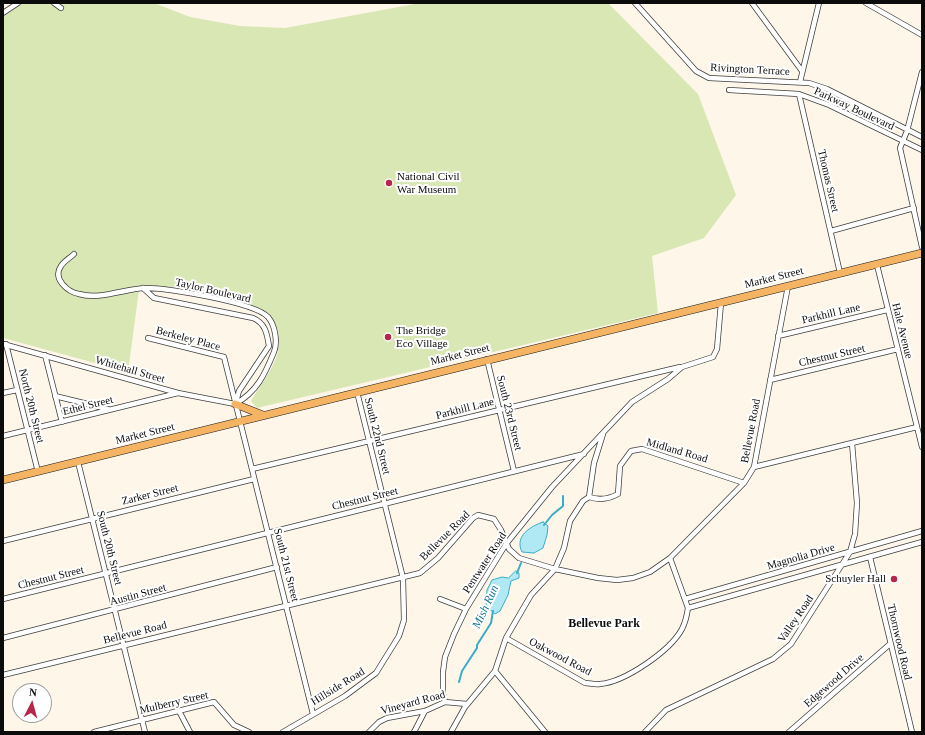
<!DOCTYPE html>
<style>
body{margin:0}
#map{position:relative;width:925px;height:735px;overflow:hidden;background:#fef6e9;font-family:Georgia,serif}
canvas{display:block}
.frame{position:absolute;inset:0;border:4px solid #0b0b0b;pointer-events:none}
.north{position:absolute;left:12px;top:683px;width:40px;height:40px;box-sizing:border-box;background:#fff;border:1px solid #9d9d9d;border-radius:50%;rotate:6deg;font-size:11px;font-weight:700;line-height:16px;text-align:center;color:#0b0b0b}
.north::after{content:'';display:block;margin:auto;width:14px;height:18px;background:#b5284b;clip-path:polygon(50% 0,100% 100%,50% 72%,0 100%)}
</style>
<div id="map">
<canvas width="925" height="735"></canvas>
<div class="frame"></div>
<div class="north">N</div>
</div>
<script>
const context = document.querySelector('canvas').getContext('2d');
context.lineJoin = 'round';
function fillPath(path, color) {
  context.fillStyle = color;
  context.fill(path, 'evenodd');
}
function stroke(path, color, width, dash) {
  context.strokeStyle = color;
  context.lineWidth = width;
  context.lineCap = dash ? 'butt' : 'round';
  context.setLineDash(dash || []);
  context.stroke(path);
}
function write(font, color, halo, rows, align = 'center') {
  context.font = font + ' Georgia,serif';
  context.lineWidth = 4;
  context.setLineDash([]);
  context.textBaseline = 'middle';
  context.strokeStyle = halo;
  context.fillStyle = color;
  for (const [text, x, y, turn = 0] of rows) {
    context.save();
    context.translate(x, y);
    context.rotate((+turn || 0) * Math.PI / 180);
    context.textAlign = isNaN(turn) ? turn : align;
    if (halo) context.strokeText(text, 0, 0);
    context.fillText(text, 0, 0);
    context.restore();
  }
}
fillPath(new Path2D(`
 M 22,3 L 154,3 L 190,17 L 240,26 L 285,28 L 420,3 L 608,3 L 698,94 L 736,195 L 704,238 L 652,256 L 658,313 L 257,408 L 251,401 C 261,384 278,364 279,344 C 282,307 239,300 211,294 C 200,291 187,288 176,287 C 164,286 151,289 139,290 L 128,372 L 3,338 L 3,17 Z`), '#d9e7b5');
const water = new Path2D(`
 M 543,522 L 548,526 L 547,535 L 543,548 L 534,553 L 522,552 C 514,536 531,526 543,522 Z
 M 516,571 L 519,573 L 519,578 L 511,581 L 508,595 L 500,611 L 495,614 L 486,606 L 487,590 L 492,580 L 502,577 L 508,578 Z`);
fillPath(water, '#b0e8f4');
stroke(water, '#39acc8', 1);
stroke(new Path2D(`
 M 544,525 L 552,515 L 563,506 L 563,496
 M 517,573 L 521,563
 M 459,682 L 462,671 L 477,648 L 477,645 L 491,623 L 493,611`), '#39acc8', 2);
const street = new Path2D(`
 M 54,3 L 61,8
 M 635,3 L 696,71 L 709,78 L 809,83 L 827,89 L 922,137
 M 752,3 L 802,71
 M 866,3 L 922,35
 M 3,13 L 18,3
 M 922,72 L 907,131 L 900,148 L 922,247
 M 800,82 L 819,3
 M 729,90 L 799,94 L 829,105 L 922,150
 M 799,94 L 840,273
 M 831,231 L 914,208
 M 74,254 C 70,258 64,261 61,266 C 52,279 68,292 79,294 C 100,300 124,289 145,288 C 167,288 254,302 268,317 C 275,325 278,342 274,352 C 265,374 257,392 235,404
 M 877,265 L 922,447
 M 143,288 L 154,298 L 253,318 C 265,323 267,333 269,346 L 239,391 L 236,402
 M 778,336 L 887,310
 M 148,338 L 224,357 L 313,714
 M 3,344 L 178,393 L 235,404
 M 6,344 L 38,472
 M 45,355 L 62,422
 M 487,359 L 514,471
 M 770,380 L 898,349
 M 3,393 L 17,390
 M 55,396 L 108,409
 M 3,436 L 178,393
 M 78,462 L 145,732
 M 754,467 L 917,427
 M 252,469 L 680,367
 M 589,497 C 598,500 609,499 618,494 L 620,466 L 631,451 L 642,449 L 744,483
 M 3,541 L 254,479
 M 870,557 L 912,732
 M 3,599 L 584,454
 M 440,599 L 466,609
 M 685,599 L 922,531
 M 688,608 L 922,542
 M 3,638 L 277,567
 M 506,638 L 585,683 C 589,683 595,685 600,684 C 625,682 670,651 682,629 C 685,623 687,615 688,608 L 670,558
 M 495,671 L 545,732
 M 3,675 L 420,573 L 438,558 L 473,518 L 478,515 L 494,519 L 501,530 L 509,549 L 519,558 L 555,569 L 598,578 L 617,580 L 633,578 L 650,572 L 670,558 L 744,483 L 754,467 L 788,286
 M 445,702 L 443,694 L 443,672 L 445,657 L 454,634 L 466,609 L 506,544 L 552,487 L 632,402 L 668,379 L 682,367 L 713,357 L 717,349 L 721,303
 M 179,711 L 190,732
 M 94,732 L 214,702 L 234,725 L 249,732
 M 283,732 L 345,696 L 376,673 L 399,636 L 404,620 L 403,578 L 357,392
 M 369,732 L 379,722 L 387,718 L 425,711 L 445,702 L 467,704
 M 414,732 L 425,711
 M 451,732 L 465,707 L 495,671 L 506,638 L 531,595 L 555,569 L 564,548 L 570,521 L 583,501 L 589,497 L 594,463 L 603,434
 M 645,732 L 666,710 L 773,659 L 791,644 L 850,552 L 855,534 L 857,503 L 852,443
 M 789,732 L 890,644`);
const primary = new Path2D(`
 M 235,404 L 263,415
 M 3,480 L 922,253`);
stroke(street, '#3e3e3e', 6);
stroke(primary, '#1c1c1c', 8);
stroke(street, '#fff', 4.5);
stroke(primary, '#f4b463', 7);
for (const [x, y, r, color] of [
 [389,183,4,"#b5284b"],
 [388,337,4,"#b5284b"],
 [894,579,4,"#b5284b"]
]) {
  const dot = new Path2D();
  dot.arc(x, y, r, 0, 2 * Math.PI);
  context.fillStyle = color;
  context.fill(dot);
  stroke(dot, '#fff', 1.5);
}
write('11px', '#0b0b0b', '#fff', [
 ["Rivington Terrace",750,70,3],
 ["Parkway Boulevard",854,109,25],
 ["Thomas Street",828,181,77],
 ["Market Street",774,278,-14],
 ["Taylor Boulevard",213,291,13],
 ["Parkhill Lane",831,314,-13],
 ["Hale Avenue",902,331,76],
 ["Berkeley Place",188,339,15],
 ["Market Street",460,355,-14],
 ["Chestnut Street",832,356,-13],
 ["Whitehall Street",130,370,16],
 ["North 20th Street",31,406,76],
 ["Ethel Street",88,406,-14],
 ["Parkhill Lane",465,409,-14],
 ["South 23rd Street",509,413,76],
 ["Bellevue Road",751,431,-79],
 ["Market Street",145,434,-14],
 ["South 22nd Street",377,436,76],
 ["Midland Road",677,451,16],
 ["Zarker Street",150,495,-14],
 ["Chestnut Street",365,499,-14],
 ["Bellevue Road",445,536,-45],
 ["South 20th Street",109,548,76],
 ["Magnolia Drive",801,557,-16],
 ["Pentwater Road",485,563,-57],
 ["South 21st Street",286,565,76],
 ["Chestnut Street",51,578,-14],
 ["Austin Street",138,595,-15],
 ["Valley Road",796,619,-56],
 ["Bellevue Road",135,633,-14],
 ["Thornwood Road",899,642,77],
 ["Oakwood Road",560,657,28],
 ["Edgewood Drive",834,681,-41],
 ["Hillside Road",338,687,-32],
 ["Mulberry Street",174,703,-13],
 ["Vineyard Road",413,703,-15]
]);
write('11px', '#0b0b0b', '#fff', [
 ["National Civil",397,177],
 ["War Museum",397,190],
 ["The Bridge",396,331],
 ["Eco Village",396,344],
 ["Schuyler Hall",886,579,"right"]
], 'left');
write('italic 12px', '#197997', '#fff', [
 ["Mish Run",486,607,-65]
]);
write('bold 12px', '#0b0b0b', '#fff', [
 ["Bellevue Park",604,624]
]);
</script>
